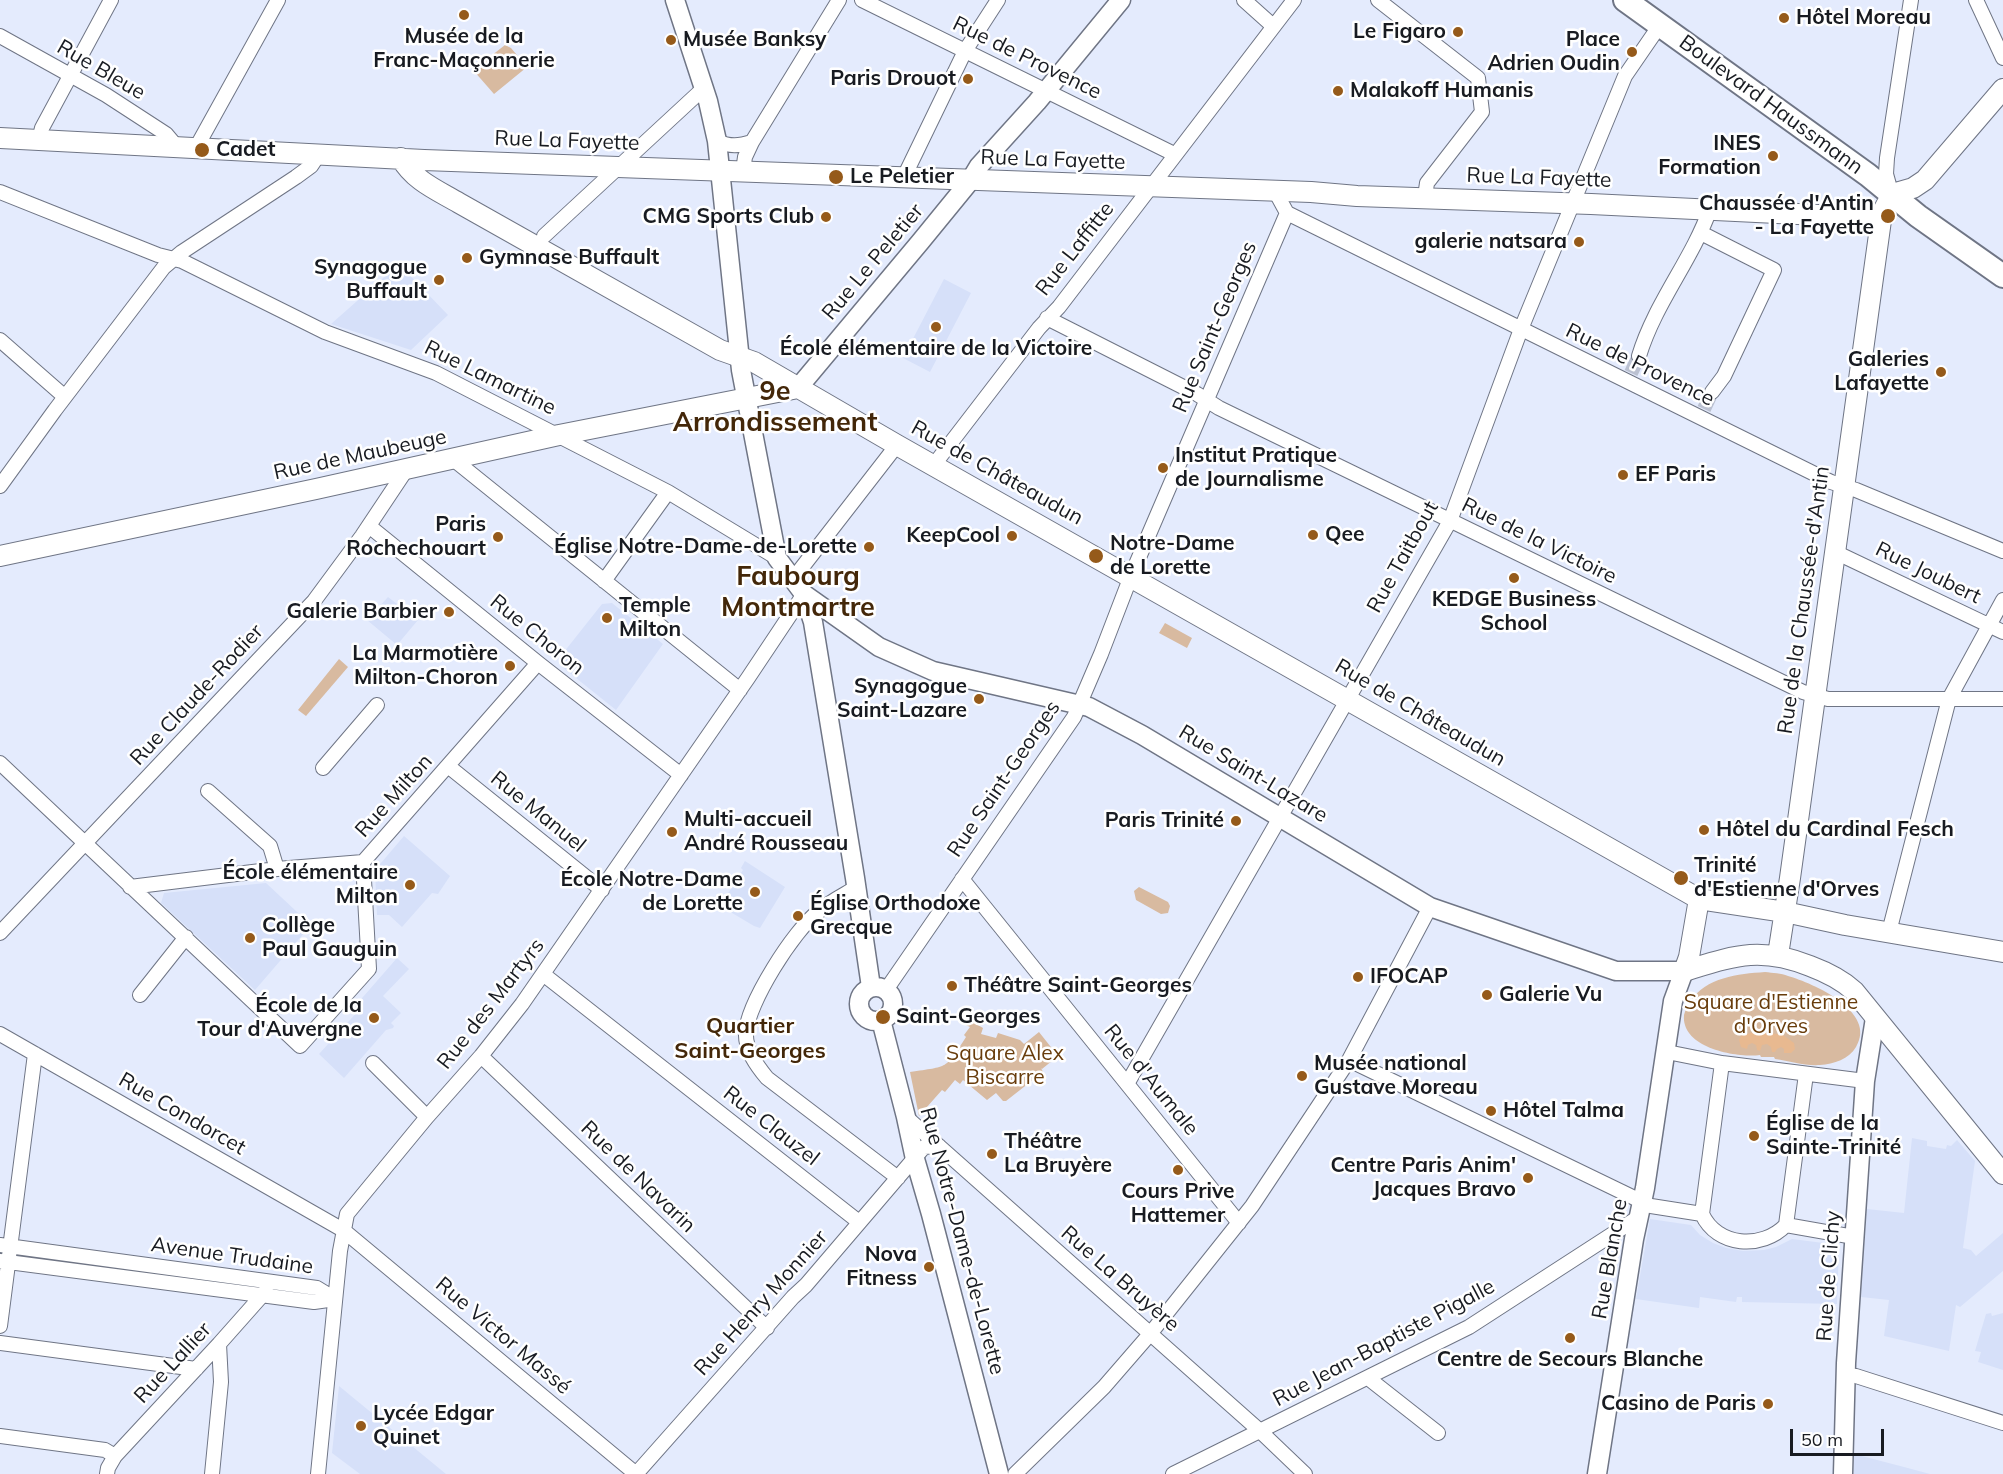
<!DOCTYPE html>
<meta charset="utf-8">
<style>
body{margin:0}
#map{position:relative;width:2003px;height:1474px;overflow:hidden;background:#e4ebfd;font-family:Mulish,sans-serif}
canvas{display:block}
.scale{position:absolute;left:1790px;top:1429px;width:94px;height:27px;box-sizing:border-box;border:3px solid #181b21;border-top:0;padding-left:8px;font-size:18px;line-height:21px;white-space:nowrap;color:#181b21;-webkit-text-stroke:4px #fff;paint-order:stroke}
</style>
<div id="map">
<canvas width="2003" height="1474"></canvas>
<div class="scale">50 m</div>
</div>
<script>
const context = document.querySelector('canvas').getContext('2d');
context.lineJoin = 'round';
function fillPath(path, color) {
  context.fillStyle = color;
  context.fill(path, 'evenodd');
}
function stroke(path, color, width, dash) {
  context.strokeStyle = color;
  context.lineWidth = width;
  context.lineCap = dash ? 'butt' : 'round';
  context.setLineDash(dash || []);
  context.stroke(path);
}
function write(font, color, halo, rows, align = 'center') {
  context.font = font + ' Mulish,sans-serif';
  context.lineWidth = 5;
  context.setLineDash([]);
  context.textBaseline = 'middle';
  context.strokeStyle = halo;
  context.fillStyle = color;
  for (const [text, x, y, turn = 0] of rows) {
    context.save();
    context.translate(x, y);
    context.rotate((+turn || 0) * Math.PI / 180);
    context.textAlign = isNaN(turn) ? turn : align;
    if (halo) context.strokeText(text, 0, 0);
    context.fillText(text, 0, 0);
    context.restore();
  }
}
fillPath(new Path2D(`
 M 399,264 L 448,315 L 411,350 L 331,324 Z
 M 944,279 L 971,293 L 930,372 L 903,358 Z
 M 388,597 L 418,620 L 397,645 L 367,620 Z
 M 612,603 L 663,644 L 616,710 L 561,666 L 560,657 L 602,604 Z
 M 404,836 L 450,876 L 438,894 L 432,893 L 402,927 L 389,915 L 377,915 L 375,870 Z
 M 745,861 L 785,887 L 760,928 L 754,926 L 722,907 L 727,900 L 725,898 L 743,870 L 741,868 Z
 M 266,883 L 311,925 L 255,990 L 161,903 L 164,893 Z
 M 397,958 L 409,969 L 383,996 L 401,1013 L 391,1023 L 394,1026 L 393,1028 L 386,1030 L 344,1078 L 319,1054 L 360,1009 L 356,1005 Z
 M 1912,1138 L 1927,1141 L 1927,1146 L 1946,1149 L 1947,1145 L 1951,1146 L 1957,1140 L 1975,1161 L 1963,1248 L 1971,1250 L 1976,1256 L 2003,1233 L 2003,1271 L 1960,1307 L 1956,1305 L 1949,1351 L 1884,1336 L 1889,1300 L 1861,1297 L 1867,1209 L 1904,1213 Z
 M 1650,1219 L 1691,1225 L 1700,1235 L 1713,1243 L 1726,1248 L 1743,1251 L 1764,1250 L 1776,1247 L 1792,1239 L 1839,1245 L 1837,1304 L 1742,1302 L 1742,1297 L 1737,1297 L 1736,1302 L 1700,1297 L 1699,1308 L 1636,1299 Z
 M 1991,1313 L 1992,1316 L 2003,1313 L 2003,1370 L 1978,1362 L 1981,1352 L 1975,1351 L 1986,1314 Z
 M 339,1386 L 356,1400 L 446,1474 L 360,1474 L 332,1453 Z
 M 1854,1454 L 1904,1467 L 1930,1474 L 1854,1474 Z`), '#d6e0f9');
fillPath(new Path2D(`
 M 505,45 L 511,48 L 527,67 L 494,94 L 473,70 Z
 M 1165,623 L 1192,638 L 1187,648 L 1159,633 Z
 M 339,659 L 348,667 L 306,716 L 298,710 Z
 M 1139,887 L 1168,902 L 1170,906 L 1168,913 L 1161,914 L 1136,900 L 1134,891 Z
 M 1765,972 C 1773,973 1781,973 1788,976 C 1813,983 1878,1012 1856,1047 C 1849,1059 1834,1064 1820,1065 C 1804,1066 1790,1061 1775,1059 L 1774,1057 L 1761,1057 L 1760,1055 C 1739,1058 1681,1049 1684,1015 C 1685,1010 1688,1006 1690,1002 C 1706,977 1738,974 1765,972 Z
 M 969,1020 L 983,1028 L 981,1034 L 996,1038 L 998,1033 L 1020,1040 L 1024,1044 L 1039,1032 L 1058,1056 L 1042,1069 L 1041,1068 L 1043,1072 L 1006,1101 L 1003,1101 L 996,1093 L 987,1100 L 963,1080 L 960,1084 L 955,1080 L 945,1092 L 942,1090 L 919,1116 L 910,1072 C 949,1066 945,1070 966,1037 L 964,1035 L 970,1027 L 966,1025 Z`), '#d8baa0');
fillPath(new Path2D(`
 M 1756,1031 L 1783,1035 L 1794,1043 L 1795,1049 L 1791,1053 L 1784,1053 L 1784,1049 L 1781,1047 L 1777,1049 L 1775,1052 L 1772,1052 L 1771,1047 L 1767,1044 L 1762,1045 L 1760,1051 L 1757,1050 L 1756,1045 L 1752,1043 L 1748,1045 L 1747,1049 L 1741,1047 L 1739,1040 L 1741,1036 Z`), '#e8b990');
stroke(new Path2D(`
 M 1631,373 L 1639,356
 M 1704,409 L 1712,392`), '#bbc1d1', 14, [14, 7]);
const minor = new Path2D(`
 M 862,0 L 1174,154
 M 1244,0 L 1273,26
 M 1378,0 L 1478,78 L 1482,112 L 1427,183 L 1425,197
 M 1976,0 L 2003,58
 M 0,36 L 106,95 L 166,134 L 177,147
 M 39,140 L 42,128 L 111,0
 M 717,141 C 730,147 739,146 752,142
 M 196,148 L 278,0
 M 743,171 L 745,157 L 752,142 L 839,0
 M 904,177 L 965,51 L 998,0
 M 1275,191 L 1287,213 L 1831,482 L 1856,490 L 2003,551
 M 0,192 L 158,255 L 182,261 L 325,332 L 436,373 L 668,492 L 777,558
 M 1891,192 L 1886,174 L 1887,158 L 1911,0
 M 1701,233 L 1774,270 L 1724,376 L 1712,392
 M 544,236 L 704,88
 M 1047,318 L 1197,394 L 1219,408 L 1803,692 L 1828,699 L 2003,699
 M 0,340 L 65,397
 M 1639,356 C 1655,303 1692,260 1710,209
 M 453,459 L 740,690
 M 933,466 L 1039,328 L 1059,307 L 1294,0
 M 0,486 L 55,410 L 164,267 L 182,252 L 296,177 L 311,166 L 319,154
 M 369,526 L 538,663 L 681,775
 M 1835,552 L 2003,632
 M 793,579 L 897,445
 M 604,581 L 668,492
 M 0,763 L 300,1046 L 369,969 L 363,862
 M 448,766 L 602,890
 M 323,768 L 377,705
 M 208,791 L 270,846 L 277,869
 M 962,879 L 1239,1223
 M 130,887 L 277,869 L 363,862 L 538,663
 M 857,887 C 844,895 829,902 818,912 C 794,930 747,1004 746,1033 C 745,1050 757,1066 767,1078 L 898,1178
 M 1889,932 L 1949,699 L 2003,600
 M 0,933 L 314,601 L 362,536 L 406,470
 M 543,974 L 859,1222
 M 886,990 L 1074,717 L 1101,654 L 1131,576 L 1287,213
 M 140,995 L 186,937
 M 0,1034 L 343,1230 L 636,1474
 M 1667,1052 L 1722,1063 L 1865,1081
 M 481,1056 L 767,1328
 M 1349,1060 L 1651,1206 L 1702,1214 C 1717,1247 1762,1250 1786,1225 L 1854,1237
 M 373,1063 L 427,1117
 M 1127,1084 L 1450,521 L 1521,329 L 1625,76 L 1660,25
 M 906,1117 L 1260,1431 L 1305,1474
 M 1702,1214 L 1722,1063
 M 1786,1225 L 1806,1074
 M 0,1245 L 317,1288 L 335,1299
 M 0,1261 L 314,1302 L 335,1299
 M 0,1326 L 35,1054
 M 0,1343 L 196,1369
 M 1846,1375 L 1856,1376 L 2003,1423
 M 1368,1378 L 1438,1433
 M 0,1436 L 105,1450 L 115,1456
 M 107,1474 L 108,1468 L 115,1456 L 219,1344 L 266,1291
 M 212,1474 L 221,1382 L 219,1344
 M 318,1474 L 340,1251 L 347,1214 L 427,1117 L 481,1056 L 522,1004 L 748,678 L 804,594
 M 636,1474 L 793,1297 L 806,1285 L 924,1147 L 939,1146
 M 1015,1474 L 1104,1387 L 1150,1334 L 1252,1206 L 1349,1060 L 1430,907
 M 1173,1474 L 1469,1327 L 1639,1217`);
const tertiary = new Path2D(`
 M 675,0 L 708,101 L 717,141 L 741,370 L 777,558 L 804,594 L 813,622 L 855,878 L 871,987
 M 798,388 L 921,241 L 970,181 L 979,166 L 1037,102 L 1121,0
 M 804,594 L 879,647 L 933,671 L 1089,707 L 1142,735 L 1430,907 L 1616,971 L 1684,971 L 1673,1001 L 1645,1188 L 1634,1239 L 1597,1474
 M859 1004a17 17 0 1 1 34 0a17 17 0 1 1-34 0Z
 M 881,1020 L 906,1117 L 915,1159 L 931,1214 L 999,1474
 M 1843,1474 L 1846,1363 L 1865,1081 L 1875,1018`);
const secondary = new Path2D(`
 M 0,138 L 424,160 L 1311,192 L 1357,196 L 1591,204 L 1839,216 L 1871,216 L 1882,213
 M 401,158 C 414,181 437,190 459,203 L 720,350 L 754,362 L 897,445 L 1699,899 L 1785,912 L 1845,925 L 2003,952
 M 0,556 L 316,489 L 559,435 L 798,388
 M 1778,955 L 1790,878 L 1882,213 L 1892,194 L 1913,188 L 1925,180 L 2003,89
 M 1684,971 C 1734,956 1759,946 1810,966 C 1826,972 1841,979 1854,991 L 2003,1174
 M 1684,971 L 1689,957 L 1699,899`);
const primary = new Path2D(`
 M 1625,0 L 1868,175 L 1918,216 L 2003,276`);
stroke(minor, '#6f7585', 16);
stroke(tertiary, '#6f7585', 21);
stroke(secondary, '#6f7585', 22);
stroke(primary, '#6f7585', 26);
stroke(minor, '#fff', 14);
stroke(tertiary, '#fff', 18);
stroke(secondary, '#fff', 20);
stroke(primary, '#fff', 22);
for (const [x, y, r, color] of [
 [464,15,6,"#955a1a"],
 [1784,18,6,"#955a1a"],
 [1458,32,6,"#955a1a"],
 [671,40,6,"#955a1a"],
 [1632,52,6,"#955a1a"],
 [968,79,6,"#955a1a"],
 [1338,91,6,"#955a1a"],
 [202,150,8,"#955a1a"],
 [1773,156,6,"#955a1a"],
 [836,177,8,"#955a1a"],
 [1888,216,8,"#955a1a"],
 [826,217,6,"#955a1a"],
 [1579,242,6,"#955a1a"],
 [467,258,6,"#955a1a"],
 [439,280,6,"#955a1a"],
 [936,327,6,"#955a1a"],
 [1941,372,6,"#955a1a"],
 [1163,468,6,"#955a1a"],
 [1623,475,6,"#955a1a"],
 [1313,535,6,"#955a1a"],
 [1012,536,6,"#955a1a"],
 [498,537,6,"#955a1a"],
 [869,547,6,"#955a1a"],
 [1096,556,8,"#955a1a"],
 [1514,578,6,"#955a1a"],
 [449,612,6,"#955a1a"],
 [607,618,6,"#955a1a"],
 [510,666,6,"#955a1a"],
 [979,699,6,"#955a1a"],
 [1236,821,6,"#955a1a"],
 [1704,830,6,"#955a1a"],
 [672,832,6,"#955a1a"],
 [1681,878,8,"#955a1a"],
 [410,885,6,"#955a1a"],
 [755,892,6,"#955a1a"],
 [798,916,6,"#955a1a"],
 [250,938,6,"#955a1a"],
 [1358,977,6,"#955a1a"],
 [952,986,6,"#955a1a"],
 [1487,995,6,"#955a1a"],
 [883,1017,8,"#955a1a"],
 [374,1018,6,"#955a1a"],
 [1302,1076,6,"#955a1a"],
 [1491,1111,6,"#955a1a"],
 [1754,1136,6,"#955a1a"],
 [992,1154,6,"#955a1a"],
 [1178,1170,6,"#955a1a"],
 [1528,1178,6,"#955a1a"],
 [929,1267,6,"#955a1a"],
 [1570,1338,6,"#955a1a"],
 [1768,1404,6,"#955a1a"],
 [361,1426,6,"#955a1a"]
]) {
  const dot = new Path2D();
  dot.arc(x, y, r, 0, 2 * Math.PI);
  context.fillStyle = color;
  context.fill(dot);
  stroke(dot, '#fff', 2);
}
write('bold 21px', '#181b21', '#fff', [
 ["Hôtel Moreau",1796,18],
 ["Le Figaro",1446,32,"right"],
 ["Musée de la",464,37,"center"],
 ["Franc-Maçonnerie",464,61,"center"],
 ["Musée Banksy",683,40],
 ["Place",1620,40,"right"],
 ["Adrien Oudin",1620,64,"right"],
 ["Paris Drouot",956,79,"right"],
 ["Malakoff Humanis",1350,91],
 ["INES",1761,144,"right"],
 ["Formation",1761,168,"right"],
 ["Cadet",216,150],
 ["Le Peletier",850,177],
 ["Chaussée d'Antin",1874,204,"right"],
 ["- La Fayette",1874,228,"right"],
 ["CMG Sports Club",814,217,"right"],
 ["galerie natsara",1567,242,"right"],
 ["Gymnase Buffault",479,258],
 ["Synagogue",427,268,"right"],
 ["Buffault",427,292,"right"],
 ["École élémentaire de la Victoire",936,349,"center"],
 ["Galeries",1929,360,"right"],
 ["Lafayette",1929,384,"right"],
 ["Institut Pratique",1175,456],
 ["de Journalisme",1175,480],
 ["EF Paris",1635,475],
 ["Paris",486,525,"right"],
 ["Rochechouart",486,549,"right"],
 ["Qee",1325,535],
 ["KeepCool",1000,536,"right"],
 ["Notre-Dame",1110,544],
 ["de Lorette",1110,568],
 ["Église Notre-Dame-de-Lorette",857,547,"right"],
 ["KEDGE Business",1514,600,"center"],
 ["School",1514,624,"center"],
 ["Temple",619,606],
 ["Milton",619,630],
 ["Galerie Barbier",437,612,"right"],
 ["La Marmotière",498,654,"right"],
 ["Milton-Choron",498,678,"right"],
 ["Synagogue",967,687,"right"],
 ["Saint-Lazare",967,711,"right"],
 ["Multi-accueil",684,820],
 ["André Rousseau",684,844],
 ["Paris Trinité",1224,821,"right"],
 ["Hôtel du Cardinal Fesch",1716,830],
 ["Trinité",1694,866],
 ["d'Estienne d'Orves",1694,890],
 ["École élémentaire",398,873,"right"],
 ["Milton",398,897,"right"],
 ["École Notre-Dame",743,880,"right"],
 ["de Lorette",743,904,"right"],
 ["Église Orthodoxe",810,904],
 ["Grecque",810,928],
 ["Collège",262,926],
 ["Paul Gauguin",262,950],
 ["IFOCAP",1370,977],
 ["Théâtre Saint-Georges",964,986],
 ["Galerie Vu",1499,995],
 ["École de la",362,1006,"right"],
 ["Tour d'Auvergne",362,1030,"right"],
 ["Saint-Georges",896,1017],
 ["Musée national",1314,1064],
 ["Gustave Moreau",1314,1088],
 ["Hôtel Talma",1503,1111],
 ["Église de la",1766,1124],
 ["Sainte-Trinité",1766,1148],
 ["Théâtre",1004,1142],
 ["La Bruyère",1004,1166],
 ["Centre Paris Anim'",1516,1166,"right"],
 ["Jacques Bravo",1516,1190,"right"],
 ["Cours Prive",1178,1192,"center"],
 ["Hattemer",1178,1216,"center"],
 ["Nova",917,1255,"right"],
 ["Fitness",917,1279,"right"],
 ["Centre de Secours Blanche",1570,1360,"center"],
 ["Casino de Paris",1756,1404,"right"],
 ["Lycée Edgar",373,1414],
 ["Quinet",373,1438]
], 'left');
write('21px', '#181b21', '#fff', [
 ["Rue de Provence",1027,58,26],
 ["Rue Bleue",101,70,30],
 ["Boulevard Haussmann",1771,105,36],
 ["Rue La Fayette",567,141,2],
 ["Rue La Fayette",1053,160,2],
 ["Rue La Fayette",1539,178,2],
 ["Rue Laffitte",1075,249,-52],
 ["Rue Le Peletier",873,262,-50],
 ["Rue Saint-Georges",1215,327,-67],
 ["Rue de Provence",1640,365,26],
 ["Rue Lamartine",490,378,26],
 ["Rue de Maubeuge",360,455,-12],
 ["Rue de Châteaudun",997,473,29],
 ["Rue de la Victoire",1539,541,26],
 ["Rue Taitbout",1403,557,-61],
 ["Rue Joubert",1928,573,26],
 ["Rue de la Chaussée-d'Antin",1804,600,-82],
 ["Rue Choron",537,635,39],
 ["Rue Claude-Rodier",197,695,-47],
 ["Rue de Châteaudun",1420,713,30],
 ["Rue Saint-Lazare",1253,774,31],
 ["Rue Saint-Georges",1004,779,-56],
 ["Rue Milton",394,796,-48],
 ["Rue Manuel",538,812,39],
 ["Rue des Martyrs",491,1004,-52],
 ["Rue d'Aumale",1151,1080,51],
 ["Rue Condorcet",182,1114,30],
 ["Rue Clauzel",771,1126,38],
 ["Rue de Navarin",638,1177,44],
 ["Rue Notre-Dame-de-Lorette",962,1241,75],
 ["Avenue Trudaine",232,1256,8],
 ["Rue Blanche",1610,1259,-80],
 ["Rue de Clichy",1829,1276,-86],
 ["Rue La Bruyère",1120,1279,41],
 ["Rue Henry Monnier",761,1303,-48],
 ["Rue Victor Massé",503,1336,40],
 ["Rue Jean-Baptiste Pigalle",1384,1343,-28],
 ["Rue Lallier",173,1363,-47]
]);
write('21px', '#683c0b', '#fff', [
 ["Square d'Estienne",1771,1003],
 ["d'Orves",1771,1027],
 ["Square Alex",1005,1054],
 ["Biscarre",1005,1078]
]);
write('bold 22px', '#432709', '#fff', [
 ["Quartier",750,1026],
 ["Saint-Georges",750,1051]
]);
write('bold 27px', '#432709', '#fff', [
 ["9e",775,392],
 ["Arrondissement",775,423],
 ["Faubourg",798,577],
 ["Montmartre",798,608]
]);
</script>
